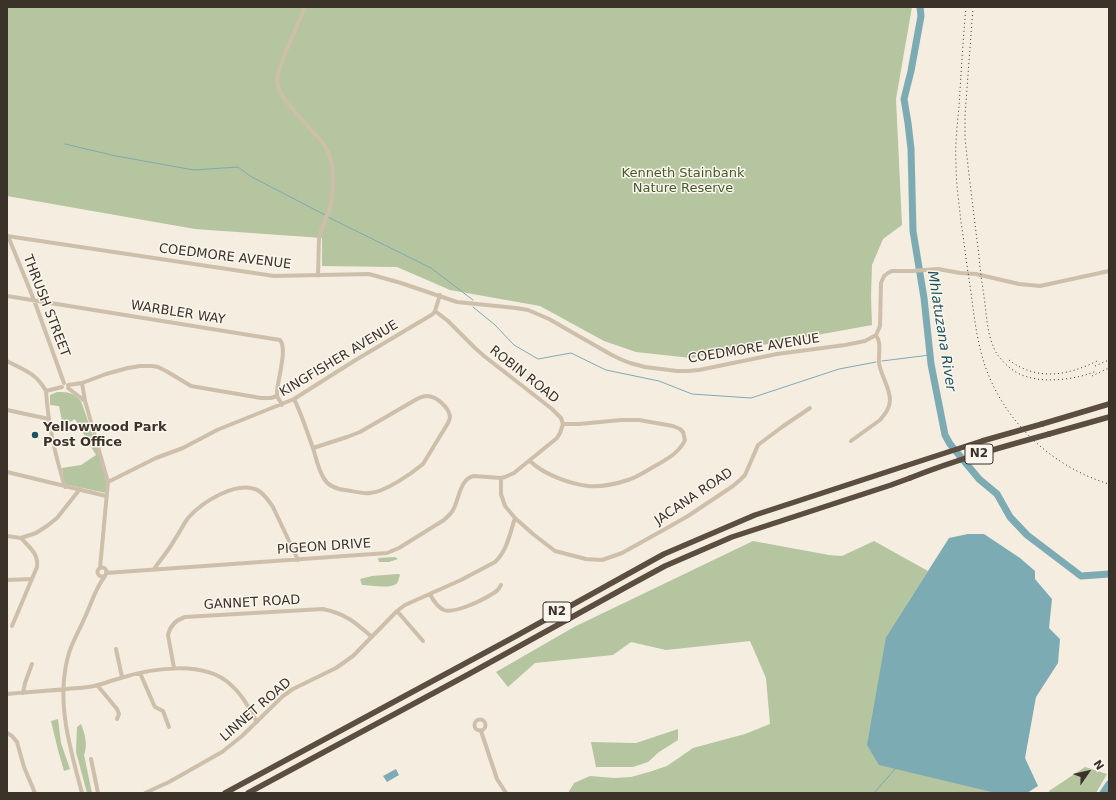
<!DOCTYPE html>
<style>
body{margin:0}
#map{position:relative;width:1116px;height:800px;overflow:hidden;background:#f4ede0;font-family:"DejaVu Sans",sans-serif}
canvas{display:block}
.frame{position:absolute;inset:0;border:8px solid #3b322a;pointer-events:none}
.north{position:absolute;left:1068px;top:752px;width:40px;height:40px;-webkit-text-stroke:3px #fbf6ed;paint-order:stroke;rotate:56deg;font-size:11px;font-weight:700;line-height:16px;text-align:center;color:#3b322a}
.north::after{content:'';display:block;margin:auto;width:14px;height:18px;background:#3b322a;clip-path:polygon(50% 0,100% 100%,50% 72%,0 100%)}
</style>
<div id="map">
<canvas width="1116" height="800"></canvas>
<div class="frame"></div>
<div class="north">N</div>
</div>
<script>
const context = document.querySelector('canvas').getContext('2d');
context.lineJoin = 'round';
function fillPath(path, color) {
  context.fillStyle = color;
  context.fill(path, 'evenodd');
}
function stroke(path, color, width, dash) {
  context.strokeStyle = color;
  context.lineWidth = width;
  context.lineCap = dash ? 'butt' : 'round';
  context.setLineDash(dash || []);
  context.stroke(path);
}
function write(font, color, halo, rows, align = 'center') {
  context.font = font + ' "DejaVu Sans",sans-serif';
  context.lineWidth = 3;
  context.setLineDash([]);
  context.textBaseline = 'middle';
  context.strokeStyle = halo;
  context.fillStyle = color;
  for (const [text, x, y, turn = 0] of rows) {
    context.save();
    context.translate(x, y);
    context.rotate((+turn || 0) * Math.PI / 180);
    context.textAlign = isNaN(turn) ? turn : align;
    if (halo) context.strokeText(text, 0, 0);
    context.fillText(text, 0, 0);
    context.restore();
  }
}
fillPath(new Path2D(`
 M 7,7 L 912,7 L 896,99 L 902,225 L 883,239 L 872,265 L 871,296 L 872,325 L 691,358 L 636,352 L 604,341 L 540,306 L 450,290 L 397,267 L 322,266 L 322,238 L 195,229 L 7,196 Z
 M 57,392 C 69,392 72,392 81,401 L 108,479 L 106,493 L 64,484 L 62,468 L 81,465 L 96,455 L 75,419 L 63,426 L 59,406 L 50,405 L 50,395 Z
 M 753,541 L 829,555 L 842,556 L 874,541 L 928,571 L 886,637 L 996,793 L 568,793 L 574,783 L 590,776 L 614,778 L 631,777 L 649,772 L 667,766 L 693,748 L 745,734 L 770,724 L 766,678 L 750,641 L 666,650 L 631,642 L 613,655 L 535,663 L 508,687 L 496,672 L 574,627 Z
 M 395,557 L 398,559 L 389,562 L 379,562 L 378,558 Z
 M 397,574 L 399,574 L 400,575 C 399,578 398,583 396,584 C 389,589 370,585 362,585 L 360,579 L 372,576 Z
 M 58,719 L 61,743 L 70,769 L 64,771 L 58,750 L 51,721 Z
 M 81,724 C 85,734 88,745 84,755 L 92,793 L 87,793 L 76,752 L 77,727 Z
 M 678,729 L 678,740 L 659,752 L 648,762 L 633,767 L 596,767 L 591,742 L 636,743 Z
 M 1085,767 L 1107,774 L 1096,793 L 1050,793 L 1049,791 Z`), '#b4c59f');
fillPath(new Path2D(`
 M 968,534 L 984,534 L 1020,558 L 1035,571 L 1035,579 L 1052,599 L 1049,628 L 1060,639 L 1058,663 L 1036,697 L 1025,758 L 1038,786 L 1027,793 L 996,793 L 879,765 L 867,745 L 886,637 L 949,538 Z
 M 396,769 L 399,775 L 387,782 L 383,776 Z`), '#7dabb3');
stroke(new Path2D(`
 M 65,144 L 116,156 L 194,170 L 238,167 L 250,176 L 325,215
 M 328,217 L 431,268 L 473,300
 M 473,307 L 495,325 L 514,345 L 538,359 L 571,353 L 606,370 L 659,381 L 692,394 L 751,398 L 839,369 L 876,362
 M 882,361 L 930,355
 M 874,793 L 895,769`), '#7dabb3', 1);
stroke(new Path2D(`
 M 920,7 L 921,16 L 911,71 L 904,99 L 908,123 L 911,149 L 913,231 L 924,298 L 931,364 L 945,435 L 950,444 L 979,479 L 997,494 L 1010,517 L 1027,535 L 1081,576 L 1109,574
 M 1103,793 L 1109,784`), '#7dabb3', 7);
stroke(new Path2D(`
 M 305,7 L 282,61 L 278,74 L 277,82 L 280,92 L 288,104 L 323,143 L 329,154 L 332,164 L 333,177 L 332,197 L 330,208 L 321,231 L 319,239 L 318,276
 M 7,236 L 274,276 L 369,274 L 401,283 L 457,302 L 516,308 L 528,310 L 549,319 L 610,354 L 620,359 L 630,363 L 645,367 L 677,371 L 688,371 L 699,370 L 777,354 L 845,345 L 865,341 L 876,335
 M 8,236 L 34,300 L 64,383
 M 7,296 L 280,340 C 288,349 277,381 277,393 L 277,396 L 282,405
 M 876,335 L 880,326 L 881,283 L 884,276 L 888,273 L 892,271 L 912,271 L 938,269 L 960,273 L 976,274 L 1019,284 L 1040,286 L 1109,271
 M 7,361 C 24,370 36,373 46,391 L 62,387
 M 82,383 L 85,401 L 108,482 L 100,568
 M 68,385 L 82,383 L 106,374 L 128,368 L 140,366 L 152,366 L 158,367 L 166,371 L 191,386 L 261,398 L 271,398 L 277,396
 M 68,388 L 85,401
 M 46,391 C 48,423 55,455 65,487
 M 294,399 C 302,415 307,432 313,448 C 316,458 318,468 323,477 C 327,485 336,489 345,490 C 353,491 362,494 370,493 C 385,492 411,474 423,464 L 448,423 C 449,421 450,419 450,417 C 449,407 436,396 427,396 C 423,396 421,397 417,399 L 360,432 L 347,437 L 313,448
 M 7,410 L 49,419
 M 851,441 L 880,420 C 885,414 890,408 890,400 C 890,388 881,376 879,363 C 878,354 882,344 876,335
 M 530,461 C 543,474 570,484 588,486 C 600,487 616,484 628,480 C 638,477 646,471 655,466 C 667,459 679,453 685,440 L 683,432 L 680,429 L 673,426 L 639,420 L 621,420 L 579,424 L 563,424
 M 7,472 L 106,496
 M 501,478 L 501,494 L 505,506 L 515,518 L 533,534 L 555,551 L 586,559 L 602,560 L 622,553 L 667,528 L 688,516 L 733,486 L 740,480 L 745,475 L 758,445 L 782,427 L 810,408
 M 108,482 L 156,458 L 183,448 L 217,430 L 294,399 L 354,361 L 433,314 L 435,311 L 440,295
 M 7,536 L 21,538 L 36,533 L 47,526 L 57,518 L 80,489
 M97.5 572a4.5 4.5 0 1 1 9 0a4.5 4.5 0 1 1-9 0Z
 M 154,569 C 161,559 169,550 175,539 C 180,532 183,525 188,518 C 202,502 238,479 259,491 C 265,495 269,501 273,507 L 298,560
 M 106,573 L 387,553 L 399,548 L 444,520 C 447,517 451,514 453,510 C 459,500 460,478 474,476 L 501,478 L 505,477 L 514,473 L 557,438 L 560,433 L 563,424 L 561,418 L 552,409 L 484,356 L 475,348 L 448,321 L 435,311
 M 7,580 L 32,579
 M 430,594 C 433,600 437,607 444,610 C 454,614 483,600 492,594 C 496,592 499,589 501,585
 M 397,611 L 423,641
 M 12,626 L 37,567 C 39,554 29,547 21,538
 M 116,649 L 122,677
 M 174,668 L 168,635 C 170,626 176,620 185,617 L 323,609 C 346,614 355,622 372,637
 M 140,673 L 154,705 L 155,707 L 163,711 L 169,727
 M 97,685 L 117,709 L 119,714 L 117,719
 M 23,693 L 25,683 L 32,664
 M 7,694 C 27,692 47,691 67,689 C 77,688 88,688 98,685 C 105,683 113,680 121,678 C 152,668 205,660 231,685 C 243,695 249,709 257,722
 M474.5 725a5.5 5.5 0 1 1 11 0a5.5 5.5 0 1 1-11 0Z
 M 481,731 L 497,779 L 506,793
 M 7,733 L 12,736 L 17,742 L 24,767 L 35,793
 M 91,759 L 98,793
 M 82,793 C 70,748 55,700 69,653 C 73,640 80,629 85,617 C 92,602 95,589 105,576
 M 145,793 L 169,782 L 222,752 L 242,736 L 283,696 L 293,689 L 336,668 L 353,656 L 397,611 L 405,605 L 461,580 L 495,562 C 507,551 510,533 515,518`), '#cebfab', 4);
stroke(new Path2D(`
 M 1042,424 L 1109,404
 M 1049,434 L 1109,417
 M 225,793 L 516,636 L 664,554 L 755,515 L 905,466
 M 248,793 L 469,674 L 630,585 L 665,566 L 732,537 L 891,485 L 910,478`), '#5c4d41', 5.5);
stroke(new Path2D(`
 M 966,7 C 963,40 961,74 959,107 C 957,126 955,145 956,164 C 956,183 959,203 961,222 C 964,241 966,260 969,279 C 973,305 975,331 982,356 C 999,417 1049,466 1109,484
 M 973,7 L 965,116 L 965,138 C 969,177 974,216 979,256 C 980,272 983,288 985,304 C 987,321 988,339 997,354 C 1004,364 1015,374 1028,377 C 1046,383 1079,379 1096,371
 M 1009,360 C 1038,382 1070,375 1099,360
 M 1095,366 L 1109,360
 M 1092,376 L 1109,368`), '#3b322a', 1, [1, 3]);
stroke(new Path2D(`
 M 905,466 L 982,441 L 1042,424
 M 910,478 C 955,460 1002,447 1049,434`), '#5c4d41', 5.5);
for (const [x, y, r, color] of [
 [35,435,4,"#1d545f"]
]) {
  const dot = new Path2D();
  dot.arc(x, y, r, 0, 2 * Math.PI);
  context.fillStyle = color;
  context.fill(dot);
  stroke(dot, '#fbf6ed', 1.5);
}
for (const [x, y, w] of [
 [979,454,28],
 [557,612,28]
]) {
  const box = new Path2D();
  box.roundRect(x - w / 2, y - 10, w, 20, 3);
  context.fillStyle = '#fbf6ed';
  context.fill(box);
  stroke(box, '#3b322a', 1);
}
write('bold 12px', '#3b322a', null, [
 ["N2",979,454],
 ["N2",557,612]
]);
write('13px', '#455b2d', '#fbf6ed', [
 ["Kenneth Stainbank",683,174],
 ["Nature Reserve",683,189]
]);
write('13px', '#3b322a', '#fbf6ed', [
 ["COEDMORE AVENUE",225,257,7],
 ["THRUSH STREET",46,306,69],
 ["WARBLER WAY",178,313,9],
 ["COEDMORE AVENUE",754,349,-9],
 ["KINGFISHER AVENUE",339,359,-31],
 ["ROBIN ROAD",524,375,38],
 ["JACANA ROAD",694,497,-34],
 ["PIGEON DRIVE",324,547,-4],
 ["GANNET ROAD",252,603,-3],
 ["LINNET ROAD",256,710,-41]
]);
write('bold 13px', '#3b322a', '#fbf6ed', [
 ["Yellowwood Park",43,428],
 ["Post Office",43,443]
], 'left');
write('italic 14px', '#1d545f', '#fbf6ed', [
 ["Mhlatuzana River",941,331,81]
]);
</script>
